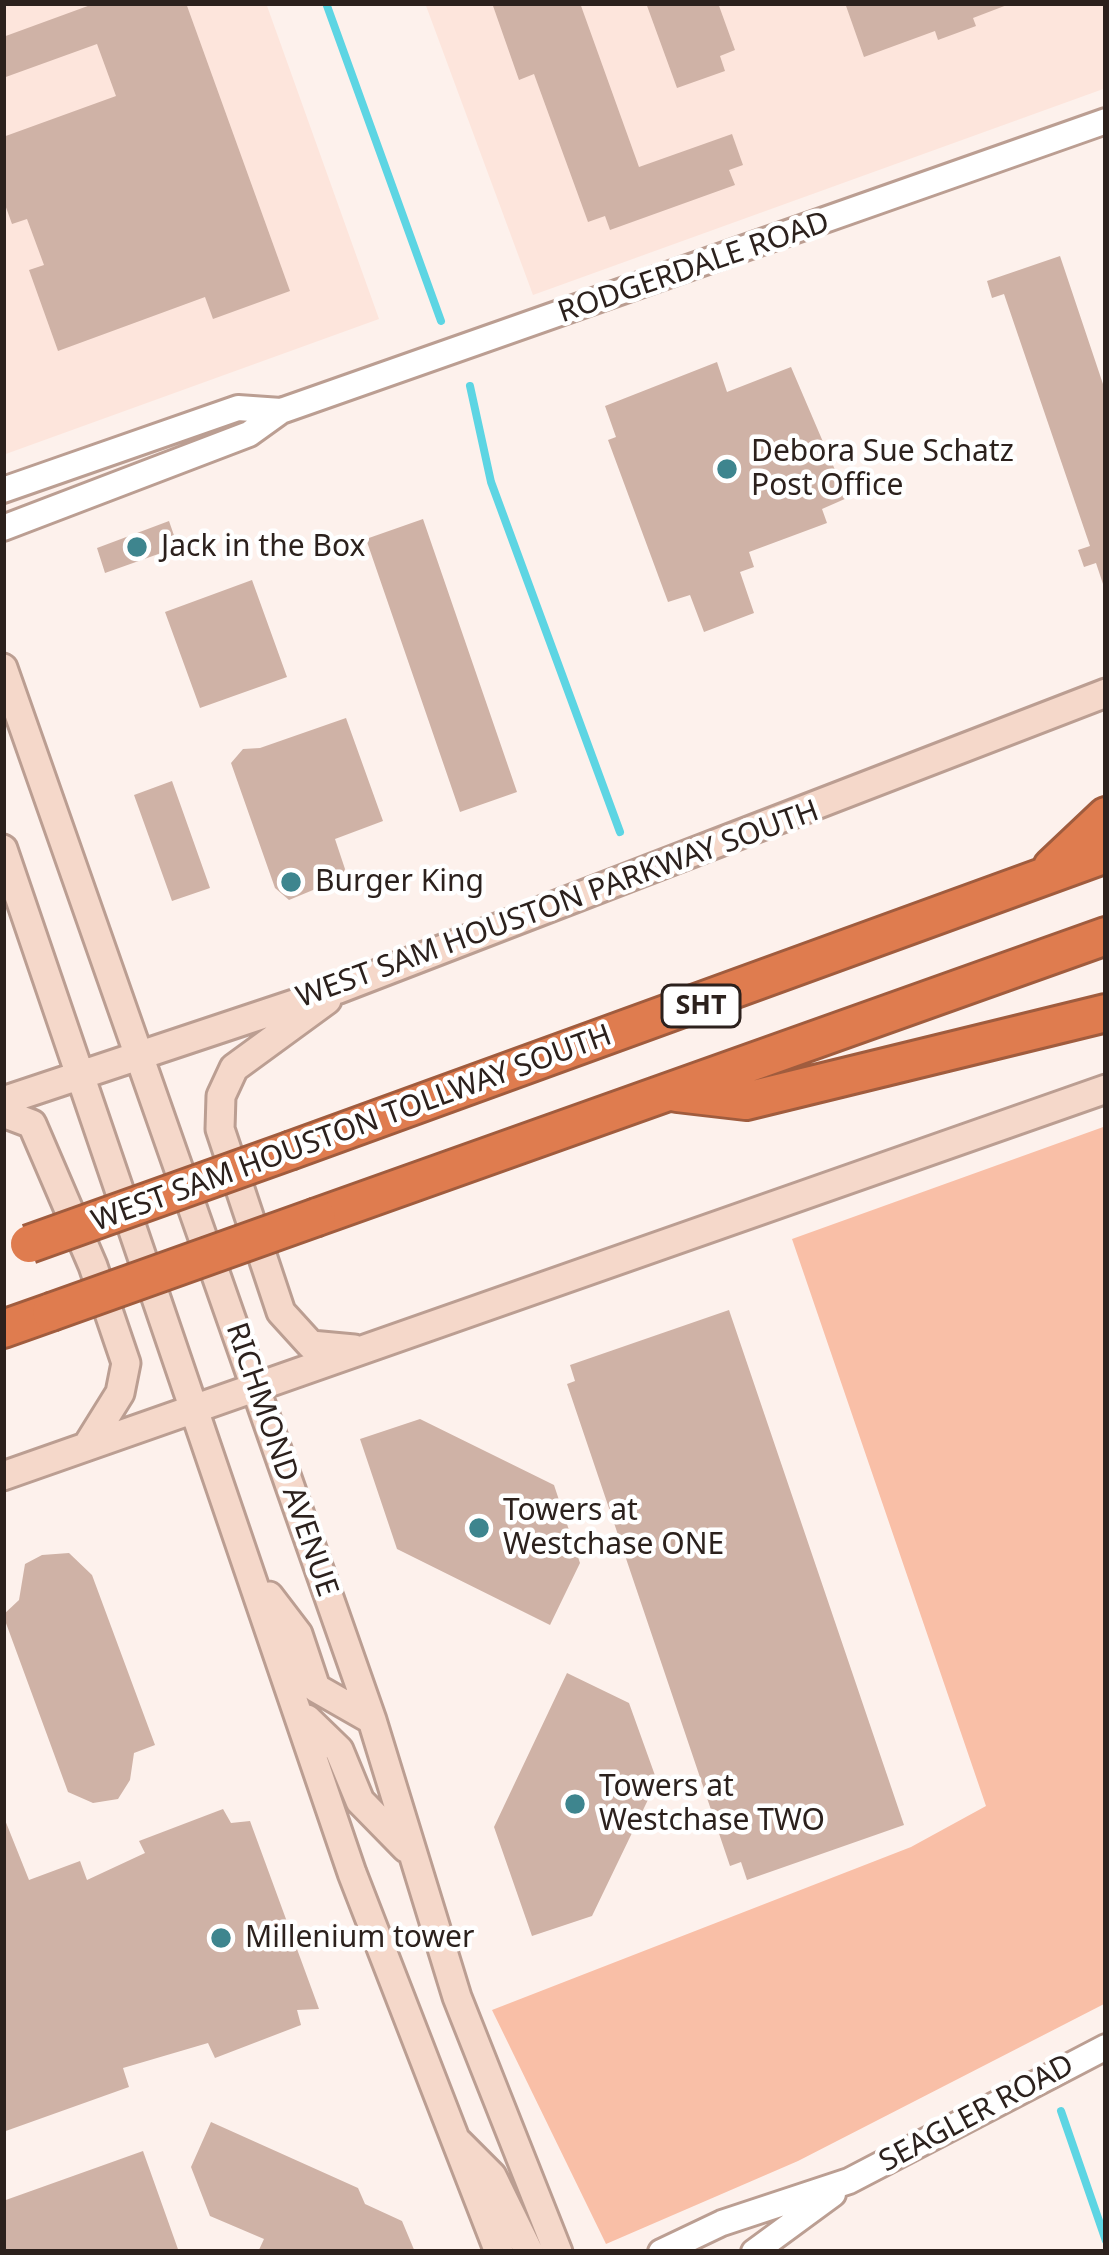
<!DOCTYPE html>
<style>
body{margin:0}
#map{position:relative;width:1109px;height:2255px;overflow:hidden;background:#fdf1ec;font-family:"Noto Sans",sans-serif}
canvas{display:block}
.frame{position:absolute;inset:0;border:6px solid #2c211d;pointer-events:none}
</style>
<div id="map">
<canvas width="1109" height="2255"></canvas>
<div class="frame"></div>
</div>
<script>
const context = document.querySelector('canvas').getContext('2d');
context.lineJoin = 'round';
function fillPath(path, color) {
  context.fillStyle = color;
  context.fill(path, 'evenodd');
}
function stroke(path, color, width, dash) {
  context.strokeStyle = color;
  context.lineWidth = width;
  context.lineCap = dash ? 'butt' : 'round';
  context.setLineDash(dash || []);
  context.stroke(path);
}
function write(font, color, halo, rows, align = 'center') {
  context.font = font + ' "Noto Sans",sans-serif';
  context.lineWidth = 9;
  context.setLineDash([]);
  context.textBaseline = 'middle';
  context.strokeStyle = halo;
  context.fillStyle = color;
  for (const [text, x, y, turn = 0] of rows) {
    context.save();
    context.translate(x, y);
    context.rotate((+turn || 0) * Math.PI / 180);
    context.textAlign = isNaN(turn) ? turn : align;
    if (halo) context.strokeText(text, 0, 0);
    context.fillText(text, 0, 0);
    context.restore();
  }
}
fillPath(new Path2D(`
 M 3,3 L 266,3 L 379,319 L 3,455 Z
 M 425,3 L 1106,3 L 1106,88 L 533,295 Z`), '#fde5dc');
fillPath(new Path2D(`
 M 1106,1126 L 1106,2003 L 798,2161 L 606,2244 L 492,2010 L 911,1847 L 986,1806 L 792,1239 Z`), '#f9bfa7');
stroke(new Path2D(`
 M 326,3 L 441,321
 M 470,386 L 491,482 L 620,832
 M 1061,2111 L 1106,2241`), '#5dd5e3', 8);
fillPath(new Path2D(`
 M 96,3 L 186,3 L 290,291 L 213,319 L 205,297 L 58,351 L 29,270 L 44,265 L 27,219 L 12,224 L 3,199 L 3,137 L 116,96 L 97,44 L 3,78 L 3,37 Z
 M 492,3 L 580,3 L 639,167 L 732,134 L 743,165 L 729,170 L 735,185 L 610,230 L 605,216 L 588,222 L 534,74 L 519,80 Z
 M 646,3 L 718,3 L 735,50 L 720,56 L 725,71 L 677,88 Z
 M 845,3 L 1006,3 L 1007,5 L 973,18 L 976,26 L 938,40 L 935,31 L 864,57 Z
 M 1060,256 L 1106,393 L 1103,584 L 1096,563 L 1084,567 L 1078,550 L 1090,546 L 1004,294 L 992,298 L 987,281 Z
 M 717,362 L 727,392 L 791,367 L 847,498 L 822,509 L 827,523 L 749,552 L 754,567 L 740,572 L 754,613 L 704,632 L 690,595 L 668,602 L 608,440 L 616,437 L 605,406 Z
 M 423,519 L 517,792 L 460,812 L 366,539 Z
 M 169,521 L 178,547 L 105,573 L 97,548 Z
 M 252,580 L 287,677 L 200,708 L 165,612 Z
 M 346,718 L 383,821 L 335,839 L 345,869 L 342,878 L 289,900 L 275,888 L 231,763 L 243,749 L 260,748 Z
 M 172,781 L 210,888 L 172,901 L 134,795 Z
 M 729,1310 L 904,1825 L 747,1880 L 741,1862 L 730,1866 L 567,1384 L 575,1381 L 570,1365 Z
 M 420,1419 L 554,1485 L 580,1563 L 550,1625 L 397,1549 L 360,1439 Z
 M 69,1553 L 92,1575 L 155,1745 L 134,1753 L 130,1780 L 118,1799 L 93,1803 L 68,1792 L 3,1615 L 19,1600 L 25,1564 L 42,1555 Z
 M 567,1673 L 629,1703 L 657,1781 L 592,1916 L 532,1936 L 494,1827 Z
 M 223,1809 L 231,1823 L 250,1821 L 319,2009 L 297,2010 L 301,2025 L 215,2058 L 208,2043 L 123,2068 L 129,2087 L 3,2132 L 3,1815 L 29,1880 L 80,1861 L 87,1880 L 145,1853 L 139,1841 Z
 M 211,2122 L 358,2188 L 365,2204 L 402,2221 L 415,2252 L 258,2252 L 264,2239 L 210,2216 L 191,2167 Z
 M 143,2151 L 179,2252 L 3,2252 L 3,2201 Z`), '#cfb2a6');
const tertiary = new Path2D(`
 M 3,490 L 238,408 L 281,411
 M 3,528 L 249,434 L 281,411 L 1106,121
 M 661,2252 L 722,2223 L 849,2181 L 1106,2047
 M 754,2252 L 833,2194`);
const secondary = new Path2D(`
 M 3,668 L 372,1720 L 457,1997 L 558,2252
 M 3,849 L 352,1873 L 499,2252
 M 327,1000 L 234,1068 L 221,1096 L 220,1129 L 281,1312 L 311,1345 L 354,1349
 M 3,1101 L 339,989 L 1106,693
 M 3,1113 L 32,1124 L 93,1266 L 126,1363 L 120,1393 L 87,1446
 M 3,1476 L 1106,1089
 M 269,1596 L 298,1634 L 316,1688 L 372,1720
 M 307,1719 L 339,1750 L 360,1801 L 406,1848
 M 458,2142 L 492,2176 L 529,2252`);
const motorway = new Path2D(`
 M 1052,867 L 1106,816
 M 677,1093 L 746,1101 L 1106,1013
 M 292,1150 L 1106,854
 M 317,1217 L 1106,936
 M 3,1329 L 51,1312`);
stroke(tertiary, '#bb9e92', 30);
stroke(secondary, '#bb9e92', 33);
stroke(motorway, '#a05c3e', 42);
stroke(tertiary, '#fff', 24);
stroke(secondary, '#f5d8ca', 27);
stroke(motorway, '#df7c4f', 36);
const motorwayBridge = new Path2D(`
 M 29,1244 L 292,1150
 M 51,1312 L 317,1217`);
stroke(motorwayBridge, '#a05c3e', 42, []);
stroke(motorwayBridge, '#df7c4f', 36);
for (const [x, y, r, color] of [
 [727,469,12,"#3e858e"],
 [137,547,12,"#3e858e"],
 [291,882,12,"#3e858e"],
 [479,1528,12,"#3e858e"],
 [575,1804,12,"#3e858e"],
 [221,1938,12,"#3e858e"]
]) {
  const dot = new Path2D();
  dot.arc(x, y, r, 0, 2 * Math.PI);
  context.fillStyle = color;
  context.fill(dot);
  stroke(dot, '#fff', 4.5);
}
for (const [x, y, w] of [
 [701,1006,78]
]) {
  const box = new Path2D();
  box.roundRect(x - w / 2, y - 21, w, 42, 9);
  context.fillStyle = '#fff';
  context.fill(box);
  stroke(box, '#2c211d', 3);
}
write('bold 27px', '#2c211d', null, [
 ["SHT",701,1006]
]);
write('30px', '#2c211d', '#fff', [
 ["RODGERDALE ROAD",694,268,-19],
 ["WEST SAM HOUSTON PARKWAY SOUTH",558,905,-20],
 ["WEST SAM HOUSTON TOLLWAY SOUTH",352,1129,-20],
 ["RICHMOND AVENUE",281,1460,71],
 ["SEAGLER ROAD",977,2114,-28]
]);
write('30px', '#2c211d', '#fff', [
 ["Debora Sue Schatz",751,452],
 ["Post Office",751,486],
 ["Jack in the Box",161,547],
 ["Burger King",315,882],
 ["Towers at",503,1511],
 ["Westchase ONE",503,1545],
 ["Towers at",599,1787],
 ["Westchase TWO",599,1821],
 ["Millenium tower",245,1938]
], 'left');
</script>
